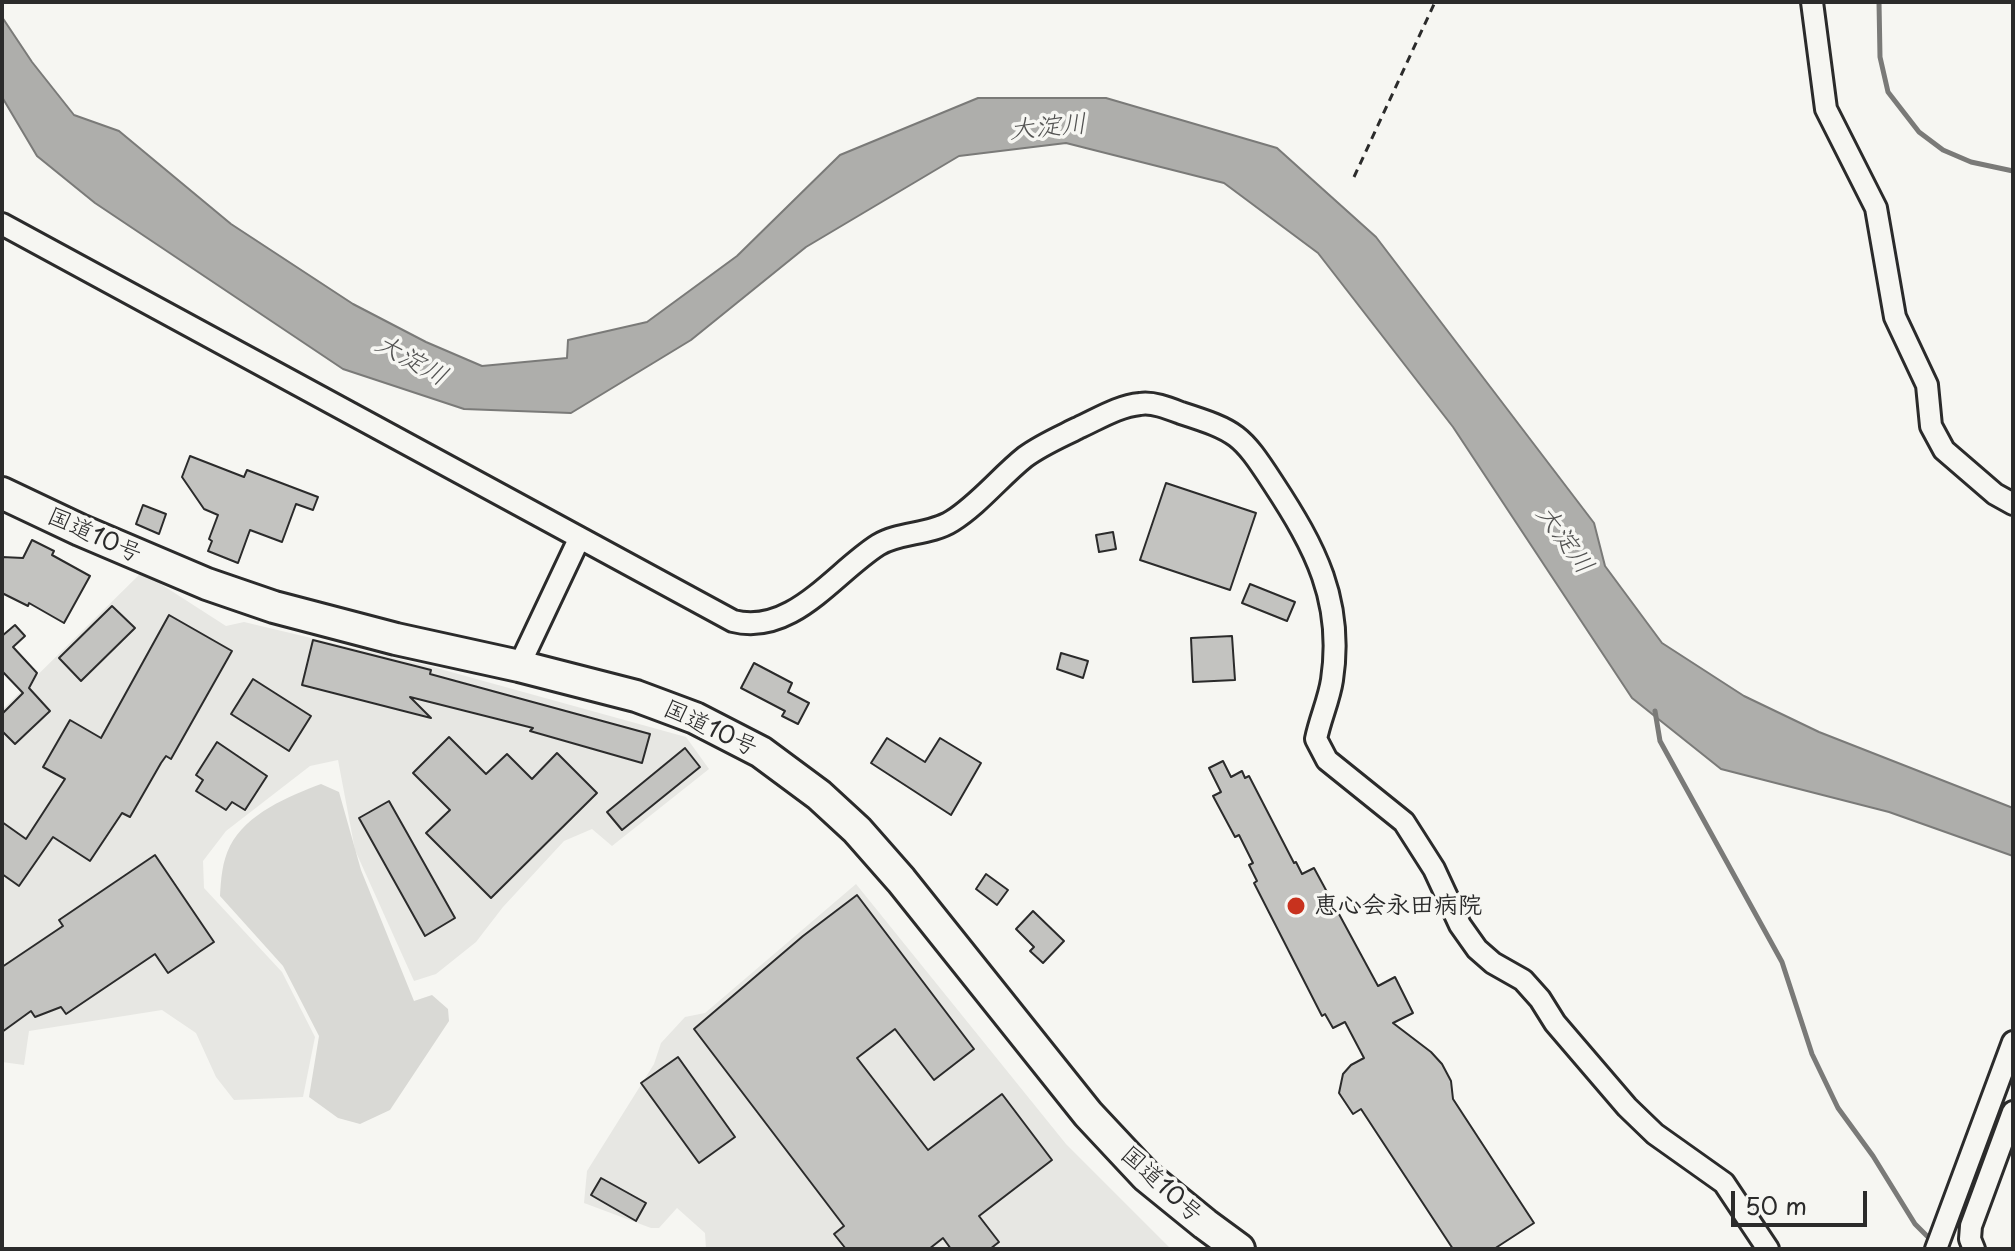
<!DOCTYPE html>
<meta charset="utf-8">
<style>
body{margin:0}
#map{position:relative;width:2015px;height:1251px;overflow:hidden;background:#f6f6f2;font-family:"Playpen Sans",sans-serif}
canvas{display:block}
.frame{position:absolute;inset:0;border:4px solid #2b2b2b;pointer-events:none}
.scale{position:absolute;left:1731px;top:1191px;width:136px;height:36px;box-sizing:border-box;border:4px solid #2b2b2b;border-top:0;padding-left:10px;font-size:24px;line-height:28px;white-space:nowrap;color:#2b2b2b;-webkit-text-stroke:6px #f6f6f2;paint-order:stroke}
</style>
<div id="map">
<canvas width="2015" height="1251"></canvas>
<div class="frame"></div>
<div class="scale">50 m</div>
</div>
<script>
const context = document.querySelector('canvas').getContext('2d');
context.lineJoin = 'round';
function fillPath(path, color) {
  context.fillStyle = color;
  context.fill(path, 'evenodd');
}
function stroke(path, color, width, dash) {
  context.strokeStyle = color;
  context.lineWidth = width;
  context.lineCap = dash ? 'butt' : 'round';
  context.setLineDash(dash || []);
  context.stroke(path);
}
function write(font, color, halo, rows, align = 'center') {
  context.font = font + ' "Playpen Sans","Klee One",sans-serif';
  context.lineWidth = 7;
  context.setLineDash([]);
  context.textBaseline = 'middle';
  context.strokeStyle = halo;
  context.fillStyle = color;
  for (const [text, x, y, turn = 0] of rows) {
    context.save();
    context.translate(x, y);
    context.rotate((+turn || 0) * Math.PI / 180);
    context.textAlign = isNaN(turn) ? turn : align;
    if (halo) context.strokeText(text, 0, 0);
    context.fillText(text, 0, 0);
    context.restore();
  }
}
fillPath(new Path2D(`
 M 142,572 L 226,626 L 244,622 L 433,667 L 686,737 L 709,769 L 612,846 L 592,829 L 564,841 L 503,907 L 476,942 L 436,974 L 414,981 L 355,850 L 338,760 L 310,766 L 226,831 L 203,861 L 204,888 L 282,972 L 315,1037 L 303,1097 L 234,1100 L 216,1077 L 196,1033 L 162,1010 L 29,1031 L 24,1065 L 2,1062 L 2,710 Z
 M 856,884 L 1066,1144 L 1171,1249 L 706,1249 L 705,1233 L 677,1208 L 659,1228 L 651,1228 L 584,1203 L 587,1171 L 654,1064 L 661,1043 L 685,1017 L 705,1013 Z`), '#e7e7e3');
fillPath(new Path2D(`
 M 321,784 L 339,792 L 361,870 L 414,1001 L 432,995 L 448,1009 L 449,1021 L 390,1110 L 360,1124 L 338,1118 L 309,1097 L 319,1036 L 283,966 L 220,896 C 221,879 222,862 230,846 C 246,814 289,796 321,784 Z`), '#d9d9d5');
const water = new Path2D(`
 M 2,17 L 32,62 L 74,115 L 119,131 L 231,224 L 353,304 L 426,342 L 482,366 L 567,358 L 568,340 L 647,322 L 737,256 L 840,155 L 978,98 L 1106,98 L 1277,148 L 1376,237 L 1594,523 L 1605,566 L 1662,643 L 1744,696 L 1819,732 L 2013,808 L 2013,856 L 1889,812 L 1721,769 L 1632,698 L 1453,427 L 1318,253 L 1224,183 L 1066,143 L 959,156 L 806,247 L 691,340 L 571,413 L 464,409 L 343,369 L 95,203 L 37,156 L 2,97 Z`);
fillPath(water, '#aeaeab');
stroke(water, '#7a7a78', 2);
stroke(new Path2D(`
 M 1879,2 L 1880,57 L 1888,92 L 1919,132 L 1943,150 L 1971,162 L 2013,171
 M 1655,711 L 1660,741 L 1782,962 L 1812,1054 L 1838,1108 L 1873,1156 L 1915,1224 L 1934,1243`), '#7a7a78', 5);
const building = new Path2D(`
 M 190,456 L 244,477 L 247,470 L 318,497 L 313,510 L 296,504 L 282,542 L 250,530 L 238,563 L 208,551 L 212,541 L 209,539 L 218,515 L 204,509 L 182,477 Z
 M 1166,483 L 1256,513 L 1230,590 L 1140,560 Z
 M 143,505 L 166,514 L 159,534 L 136,524 Z
 M 1113,532 L 1116,549 L 1099,552 L 1096,535 Z
 M 32,540 L 54,551 L 52,555 L 90,576 L 64,623 L 29,603 L 28,606 L 2,593 L 2,557 L 23,558 Z
 M 1250,584 L 1295,602 L 1287,621 L 1242,603 Z
 M 112,606 L 135,628 L 81,681 L 59,658 Z
 M 169,615 L 232,651 L 171,759 L 166,756 L 161,763 L 130,817 L 122,813 L 90,861 L 53,837 L 19,886 L 2,874 L 2,822 L 26,839 L 65,779 L 43,767 L 70,720 L 101,738 Z
 M 15,625 L 25,636 L 13,647 L 37,673 L 29,688 L 50,711 L 15,744 L 2,731 L 2,714 L 23,693 L 2,671 L 2,636 Z
 M 1232,636 L 1235,680 L 1193,682 L 1191,638 Z
 M 313,640 L 431,670 L 430,674 L 650,734 L 642,763 L 530,731 L 533,728 L 410,697 L 431,718 L 302,685 Z
 M 1061,653 L 1088,661 L 1083,678 L 1057,669 Z
 M 754,663 L 792,683 L 788,692 L 809,703 L 798,724 L 782,716 L 785,711 L 741,688 Z
 M 253,679 L 311,716 L 289,751 L 231,714 Z
 M 449,737 L 486,774 L 507,754 L 532,779 L 557,753 L 597,793 L 491,898 L 426,833 L 450,810 L 413,773 Z
 M 887,738 L 925,762 L 940,738 L 981,763 L 951,815 L 871,763 Z
 M 217,742 L 267,776 L 245,810 L 232,802 L 226,810 L 196,791 L 203,780 L 196,775 Z
 M 685,748 L 700,767 L 622,830 L 607,812 Z
 M 1223,761 L 1231,777 L 1242,771 L 1245,778 L 1249,776 L 1294,863 L 1296,862 L 1302,874 L 1314,868 L 1378,986 L 1395,977 L 1413,1013 L 1393,1023 L 1431,1052 L 1442,1064 L 1451,1081 L 1453,1099 L 1534,1223 L 1494,1249 L 1453,1249 L 1361,1109 L 1353,1114 L 1339,1093 L 1343,1074 L 1351,1065 L 1364,1058 L 1345,1022 L 1333,1028 L 1325,1014 L 1322,1016 L 1254,883 L 1257,881 L 1249,865 L 1253,863 L 1239,835 L 1235,837 L 1213,796 L 1221,792 L 1209,768 Z
 M 389,801 L 455,918 L 425,936 L 359,818 Z
 M 155,855 L 214,942 L 168,973 L 155,954 L 66,1014 L 61,1007 L 35,1017 L 31,1011 L 2,1032 L 2,967 L 63,926 L 59,920 Z
 M 986,874 L 1008,890 L 997,905 L 976,889 Z
 M 857,895 L 974,1049 L 934,1080 L 895,1029 L 857,1058 L 928,1150 L 1002,1094 L 1052,1160 L 979,1216 L 999,1242 L 990,1249 L 951,1249 L 943,1238 L 929,1249 L 846,1249 L 834,1234 L 844,1226 L 694,1029 L 803,936 Z
 M 1033,911 L 1064,941 L 1043,963 L 1030,951 L 1034,947 L 1016,929 Z
 M 678,1057 L 735,1137 L 699,1163 L 641,1083 Z
 M 601,1178 L 646,1203 L 636,1221 L 591,1195 Z`);
fillPath(building, '#c3c3c0');
stroke(building, '#2b2b2b', 2);
const minor = new Path2D(`
 M 1812,2 L 1826,109 L 1876,208 L 1895,317 L 1927,385 L 1931,426 L 1944,450 L 1995,494 L 2013,504
 M 2,224 L 733,621 C 792,636 834,573 878,545 C 899,532 930,535 952,521 C 979,504 1000,477 1025,457 C 1041,445 1060,437 1078,428 C 1098,419 1118,406 1140,404 C 1153,402 1168,408 1181,413 C 1237,431 1241,434 1273,483 C 1315,547 1344,601 1332,680 C 1329,700 1320,719 1316,739 L 1327,760 L 1404,822 L 1434,869 L 1460,925 L 1477,949 L 1493,963 L 1523,980 L 1540,999 L 1555,1023 L 1627,1107 L 1655,1134 L 1724,1183 L 1768,1249
 M 519,666 L 579,539
 M 1936,1249 L 2013,1042
 M 1974,1249 L 1970,1239 L 1971,1226 L 2013,1112`);
const highway = new Path2D(`
 M 2,493 L 80,530 L 207,584 L 274,607 L 396,639 L 519,666 L 636,696 L 695,718 L 761,752 L 819,795 L 857,830 L 901,880 L 1088,1114 L 1146,1176 L 1205,1224 L 1239,1249`);
stroke(minor, '#2b2b2b', 26);
stroke(highway, '#2b2b2b', 36);
stroke(new Path2D(`
 M 1354,177 L 1435,2`), '#2b2b2b', 3, [8, 6]);
stroke(minor, '#f6f6f2', 20);
stroke(highway, '#f6f6f2', 30);
for (const [x, y, r, color] of [
 [1296,906,10,"#c8321e"]
]) {
  const dot = new Path2D();
  dot.arc(x, y, r, 0, 2 * Math.PI);
  context.fillStyle = color;
  context.fill(dot);
  stroke(dot, '#f6f6f2', 3);
}
write('24px', '#2b2b2b', '#f6f6f2', [
 ["国道10号",94,536,24],
 ["国道10号",710,729,25],
 ["国道10号",1161,1185,42]
]);
write('bold 24px', '#2b2b2b', '#f6f6f2', [
 ["恵心会永田病院",1314,906]
], 'left');
write('italic 26px', '#525251', '#f6f6f2', [
 ["大淀川",1048,128,-5],
 ["大淀川",411,361,29],
 ["大淀川",1564,540,54]
]);
</script>
